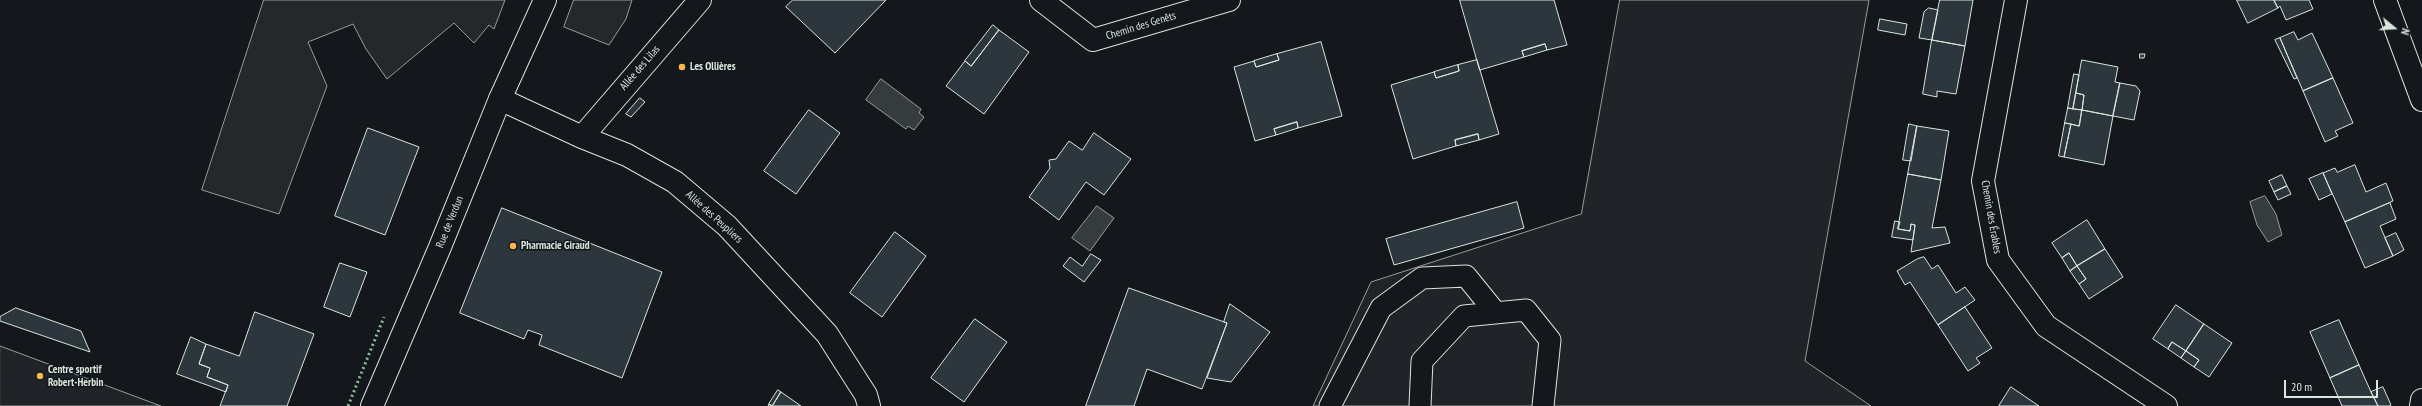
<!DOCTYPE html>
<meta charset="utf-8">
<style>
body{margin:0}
#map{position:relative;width:2422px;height:406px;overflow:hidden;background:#14181c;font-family:"PT Sans Narrow",sans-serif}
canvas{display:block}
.north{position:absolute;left:2374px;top:8px;width:40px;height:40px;-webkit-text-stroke:3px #14181c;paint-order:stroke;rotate:108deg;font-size:11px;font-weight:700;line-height:16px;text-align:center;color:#d8e6dc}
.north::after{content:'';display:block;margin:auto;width:14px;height:18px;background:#d8e6dc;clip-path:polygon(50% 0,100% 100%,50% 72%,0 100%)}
.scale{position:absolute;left:2284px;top:380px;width:94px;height:18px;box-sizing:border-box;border:2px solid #d8e6dc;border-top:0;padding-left:5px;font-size:12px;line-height:14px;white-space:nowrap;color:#d8e6dc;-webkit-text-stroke:3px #14181c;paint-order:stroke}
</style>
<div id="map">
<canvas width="2422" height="406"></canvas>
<div class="north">N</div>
<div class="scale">20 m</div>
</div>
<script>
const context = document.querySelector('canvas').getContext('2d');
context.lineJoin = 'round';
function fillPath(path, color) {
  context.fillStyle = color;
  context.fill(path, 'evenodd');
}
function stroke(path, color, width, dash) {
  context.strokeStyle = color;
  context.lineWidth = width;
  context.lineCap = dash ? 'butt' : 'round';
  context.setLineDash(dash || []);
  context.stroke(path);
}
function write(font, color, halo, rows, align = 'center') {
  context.font = font + ' "PT Sans Narrow",sans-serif';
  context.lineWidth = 3;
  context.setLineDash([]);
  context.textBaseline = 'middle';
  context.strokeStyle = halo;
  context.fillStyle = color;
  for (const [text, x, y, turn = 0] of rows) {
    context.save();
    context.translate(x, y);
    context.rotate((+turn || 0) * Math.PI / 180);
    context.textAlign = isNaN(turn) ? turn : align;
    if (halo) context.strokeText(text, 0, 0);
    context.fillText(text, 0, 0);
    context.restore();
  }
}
const green = new Path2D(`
 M 1620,0 L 1869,0 L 1805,361 L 1871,406 L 1313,406 L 1371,282 L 1581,214 Z
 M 0,346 L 161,406 L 0,406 Z`);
fillPath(green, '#202428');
stroke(green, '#939e99', 1);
const parking = new Path2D(`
 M 264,0 L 505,0 L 494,29 L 489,25 L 474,43 L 454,23 L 387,79 L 366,49 L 353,24 L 308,42 L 327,86 L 279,214 L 202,190 Z
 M 574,0 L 632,0 L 626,19 L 609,45 L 564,27 Z`);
fillPath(parking, '#24282b');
stroke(parking, '#939e99', 1);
const water = new Path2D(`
 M 881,79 L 921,109 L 919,113 L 924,117 L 914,130 L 908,126 L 906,129 L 866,100 Z
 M 2265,196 L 2276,214 L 2282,235 L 2268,242 L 2257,225 L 2250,202 Z
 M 1097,206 L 1114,218 L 1090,251 L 1072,238 Z`);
fillPath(water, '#363b3e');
stroke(water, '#939e99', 1);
const building = new Path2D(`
 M 793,0 L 886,0 L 835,53 L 786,7 Z
 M 1460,0 L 1554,0 L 1567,45 L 1547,50 L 1545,44 L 1522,51 L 1524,57 L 1480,70 Z
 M 1940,0 L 1973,0 L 1965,46 L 1932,40 Z
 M 2237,0 L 2274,0 L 2278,8 L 2248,23 Z
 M 2274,0 L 2309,0 L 2313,9 L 2286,20 L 2280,6 L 2278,8 Z
 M 1929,8 L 1938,10 L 1932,40 L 1919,38 L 1924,12 Z
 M 1880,19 L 1907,24 L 1905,35 L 1878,30 Z
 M 993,25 L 999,30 L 971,66 L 965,61 Z
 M 999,30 L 1029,52 L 984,114 L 946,86 L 965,61 L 971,66 Z
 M 2294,32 L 2298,40 L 2312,33 L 2333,78 L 2303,91 L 2280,38 Z
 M 2280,38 L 2297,78 L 2294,79 L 2275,40 Z
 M 1932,40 L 1965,46 L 1956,94 L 1937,91 L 1937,97 L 1923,94 Z
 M 1321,42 L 1342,116 L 1298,128 L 1297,122 L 1274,129 L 1276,135 L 1255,141 L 1234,67 L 1254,61 L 1256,67 L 1279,60 L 1277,54 Z
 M 1545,44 L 1547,50 L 1524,57 L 1522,51 Z
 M 1277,54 L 1279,60 L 1256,67 L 1254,61 Z
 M 2140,54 L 2145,54 L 2144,58 L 2140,58 Z
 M 1477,60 L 1499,134 L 1479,140 L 1478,134 L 1455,140 L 1456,146 L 1413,159 L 1391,85 L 1434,72 L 1436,78 L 1459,71 L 1458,65 Z
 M 2082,60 L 2118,67 L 2115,82 L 2120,83 L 2113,116 L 2082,110 L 2084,95 L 2076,93 Z
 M 1458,65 L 1459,71 L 1436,78 L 1434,72 Z
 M 2074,74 L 2079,75 L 2073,109 L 2068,108 Z
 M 2333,78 L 2353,123 L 2335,131 L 2338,136 L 2325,142 L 2303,91 Z
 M 2120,83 L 2136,86 L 2140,91 L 2134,120 L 2113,116 Z
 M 2076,93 L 2084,95 L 2082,110 L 2073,109 Z
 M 640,98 L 645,102 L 631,117 L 626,114 Z
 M 2068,108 L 2082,110 L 2079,126 L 2065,123 Z
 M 809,110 L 840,133 L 796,194 L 764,171 Z
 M 2082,110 L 2113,116 L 2104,165 L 2064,157 L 2071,124 L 2079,126 Z
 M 1297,122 L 1298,128 L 1276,135 L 1274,129 Z
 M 2065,123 L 2071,124 L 2064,157 L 2059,156 Z
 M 1909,124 L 1917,126 L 1911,161 L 1903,160 Z
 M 1917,126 L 1949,131 L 1941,180 L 1908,174 Z
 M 368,128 L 419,147 L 385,235 L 335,216 Z
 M 1094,133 L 1131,159 L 1104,195 L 1086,182 L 1059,220 L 1029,197 L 1050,168 L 1049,160 L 1056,159 L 1069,141 L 1082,150 Z
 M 1478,134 L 1479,140 L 1456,146 L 1455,140 Z
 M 2355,165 L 2366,192 L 2386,183 L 2393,201 L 2345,222 L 2323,173 L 2335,168 L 2337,172 Z
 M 2323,173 L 2332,194 L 2319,200 L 2309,179 Z
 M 1908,174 L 1941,180 L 1932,228 L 1945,227 L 1950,243 L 1911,252 L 1915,225 L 1911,224 L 1910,231 L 1898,229 Z
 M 2282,175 L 2287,186 L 2274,192 L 2269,181 Z
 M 2287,186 L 2291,194 L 2278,200 L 2274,192 Z
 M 1517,202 L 1524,228 L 1394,265 L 1386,239 Z
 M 2390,203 L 2396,219 L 2380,226 L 2393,256 L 2365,268 L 2345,222 Z
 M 502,208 L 662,272 L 622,378 L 539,345 L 542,335 L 528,330 L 524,339 L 460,313 Z
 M 2087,220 L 2105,249 L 2077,266 L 2069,253 L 2062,258 L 2052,243 Z
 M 1895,221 L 1900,222 L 1898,229 L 1910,231 L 1911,224 L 1915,225 L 1913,240 L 1892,237 Z
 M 895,232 L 926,256 L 882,317 L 850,293 Z
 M 2396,233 L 2404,250 L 2393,256 L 2385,238 Z
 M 2105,249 L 2123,277 L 2089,299 L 2079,284 L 2086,279 L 2077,266 Z
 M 2069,253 L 2077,266 L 2070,271 L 2062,258 Z
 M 1091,254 L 1101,260 L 1084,282 L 1063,266 L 1070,257 L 1082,266 Z
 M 1924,257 L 1932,269 L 1938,265 L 1956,293 L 1965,287 L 1975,300 L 1938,325 L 1910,282 L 1905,285 L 1897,271 L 1917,259 Z
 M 340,263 L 367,272 L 350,317 L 324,307 Z
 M 2077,266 L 2086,279 L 2079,284 L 2070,271 Z
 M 1129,288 L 1227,323 L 1202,389 L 1147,369 L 1134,406 L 1086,406 Z
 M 1230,304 L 1270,332 L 1231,382 L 1207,378 L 1227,323 L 1224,322 Z
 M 2176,305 L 2204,324 L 2186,351 L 2172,342 L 2168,349 L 2153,339 Z
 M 1965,307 L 1992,348 L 1976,358 L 1980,363 L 1968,371 L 1938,325 Z
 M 16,308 L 81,331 L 90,352 L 0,321 L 0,317 Z
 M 255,312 L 314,334 L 287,406 L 220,406 L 228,385 L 207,377 L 210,368 L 199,364 L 206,344 L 239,356 Z
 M 975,319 L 1007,342 L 964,402 L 931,378 Z
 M 2339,320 L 2359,365 L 2330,378 L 2310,332 Z
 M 2204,324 L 2232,343 L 2209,377 L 2194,367 L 2199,360 L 2186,351 Z
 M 191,337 L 206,344 L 199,364 L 210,368 L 207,377 L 228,385 L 226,392 L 177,374 Z
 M 2172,342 L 2186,351 L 2181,358 L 2168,349 Z
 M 2186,351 L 2199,360 L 2194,367 L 2181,358 Z
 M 2359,365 L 2371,392 L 2378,406 L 2342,406 L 2330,378 Z
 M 2011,387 L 2039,406 L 1999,406 Z
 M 2383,387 L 2391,405 L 2389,406 L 2378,406 L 2371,392 Z
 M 778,390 L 781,392 L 772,406 L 769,404 Z
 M 781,392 L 801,406 L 768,406 L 769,404 L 772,406 Z`);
fillPath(building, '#2c363c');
stroke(building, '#d8e6dc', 1);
const pedestrian = new Path2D(`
 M 1330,406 L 1381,308 L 1422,278 L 1466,276 L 1496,313
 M 1420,406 L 1422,361 L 1464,316 L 1526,310 L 1550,340 L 1543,406`);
const minor = new Path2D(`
 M 1041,0 L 1093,40 L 1229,0
 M 2016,0 L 1983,181 L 1998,260 L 2046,326 L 2166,406
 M 2385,0 L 2422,100
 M 500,99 L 582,137 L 627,155 L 675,182 L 727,226 L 827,334 L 866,395 L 869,406
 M 582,137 L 700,0
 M 2421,406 L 2422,400`);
const primary = new Path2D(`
 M 372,406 L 440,247 L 500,99 L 545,0`);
stroke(pedestrian, '#d8e6dc', 23);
stroke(minor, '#d8e6dc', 24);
stroke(primary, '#d8e6dc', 24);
stroke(pedestrian, '#14181c', 21);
stroke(minor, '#14181c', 22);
stroke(primary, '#14181c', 22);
stroke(new Path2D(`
 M 348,406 L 384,317`), '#8ac095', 3, [2, 3]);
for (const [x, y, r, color] of [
 [682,67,4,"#ffb74d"],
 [513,246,4,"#ffb74d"],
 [40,376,4,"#ffb74d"]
]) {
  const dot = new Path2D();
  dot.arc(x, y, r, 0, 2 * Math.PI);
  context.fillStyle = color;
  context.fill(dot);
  stroke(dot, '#14181c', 1.5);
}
write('11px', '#d8e6dc', '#14181c', [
 ["Chemin des Genêts",1141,26,-17],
 ["Allée des Lilas",640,68,-49],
 ["Allée des Peupliers",714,217,42],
 ["Chemin des Érables",1991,217,80],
 ["Rue de Verdun",450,222,-68]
]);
write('bold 11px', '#d8e6dc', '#14181c', [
 ["Les Ollières",690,67],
 ["Pharmacie Giraud",521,246],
 ["Centre sportif",48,370],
 ["Robert-Herbin",48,383]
], 'left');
</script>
